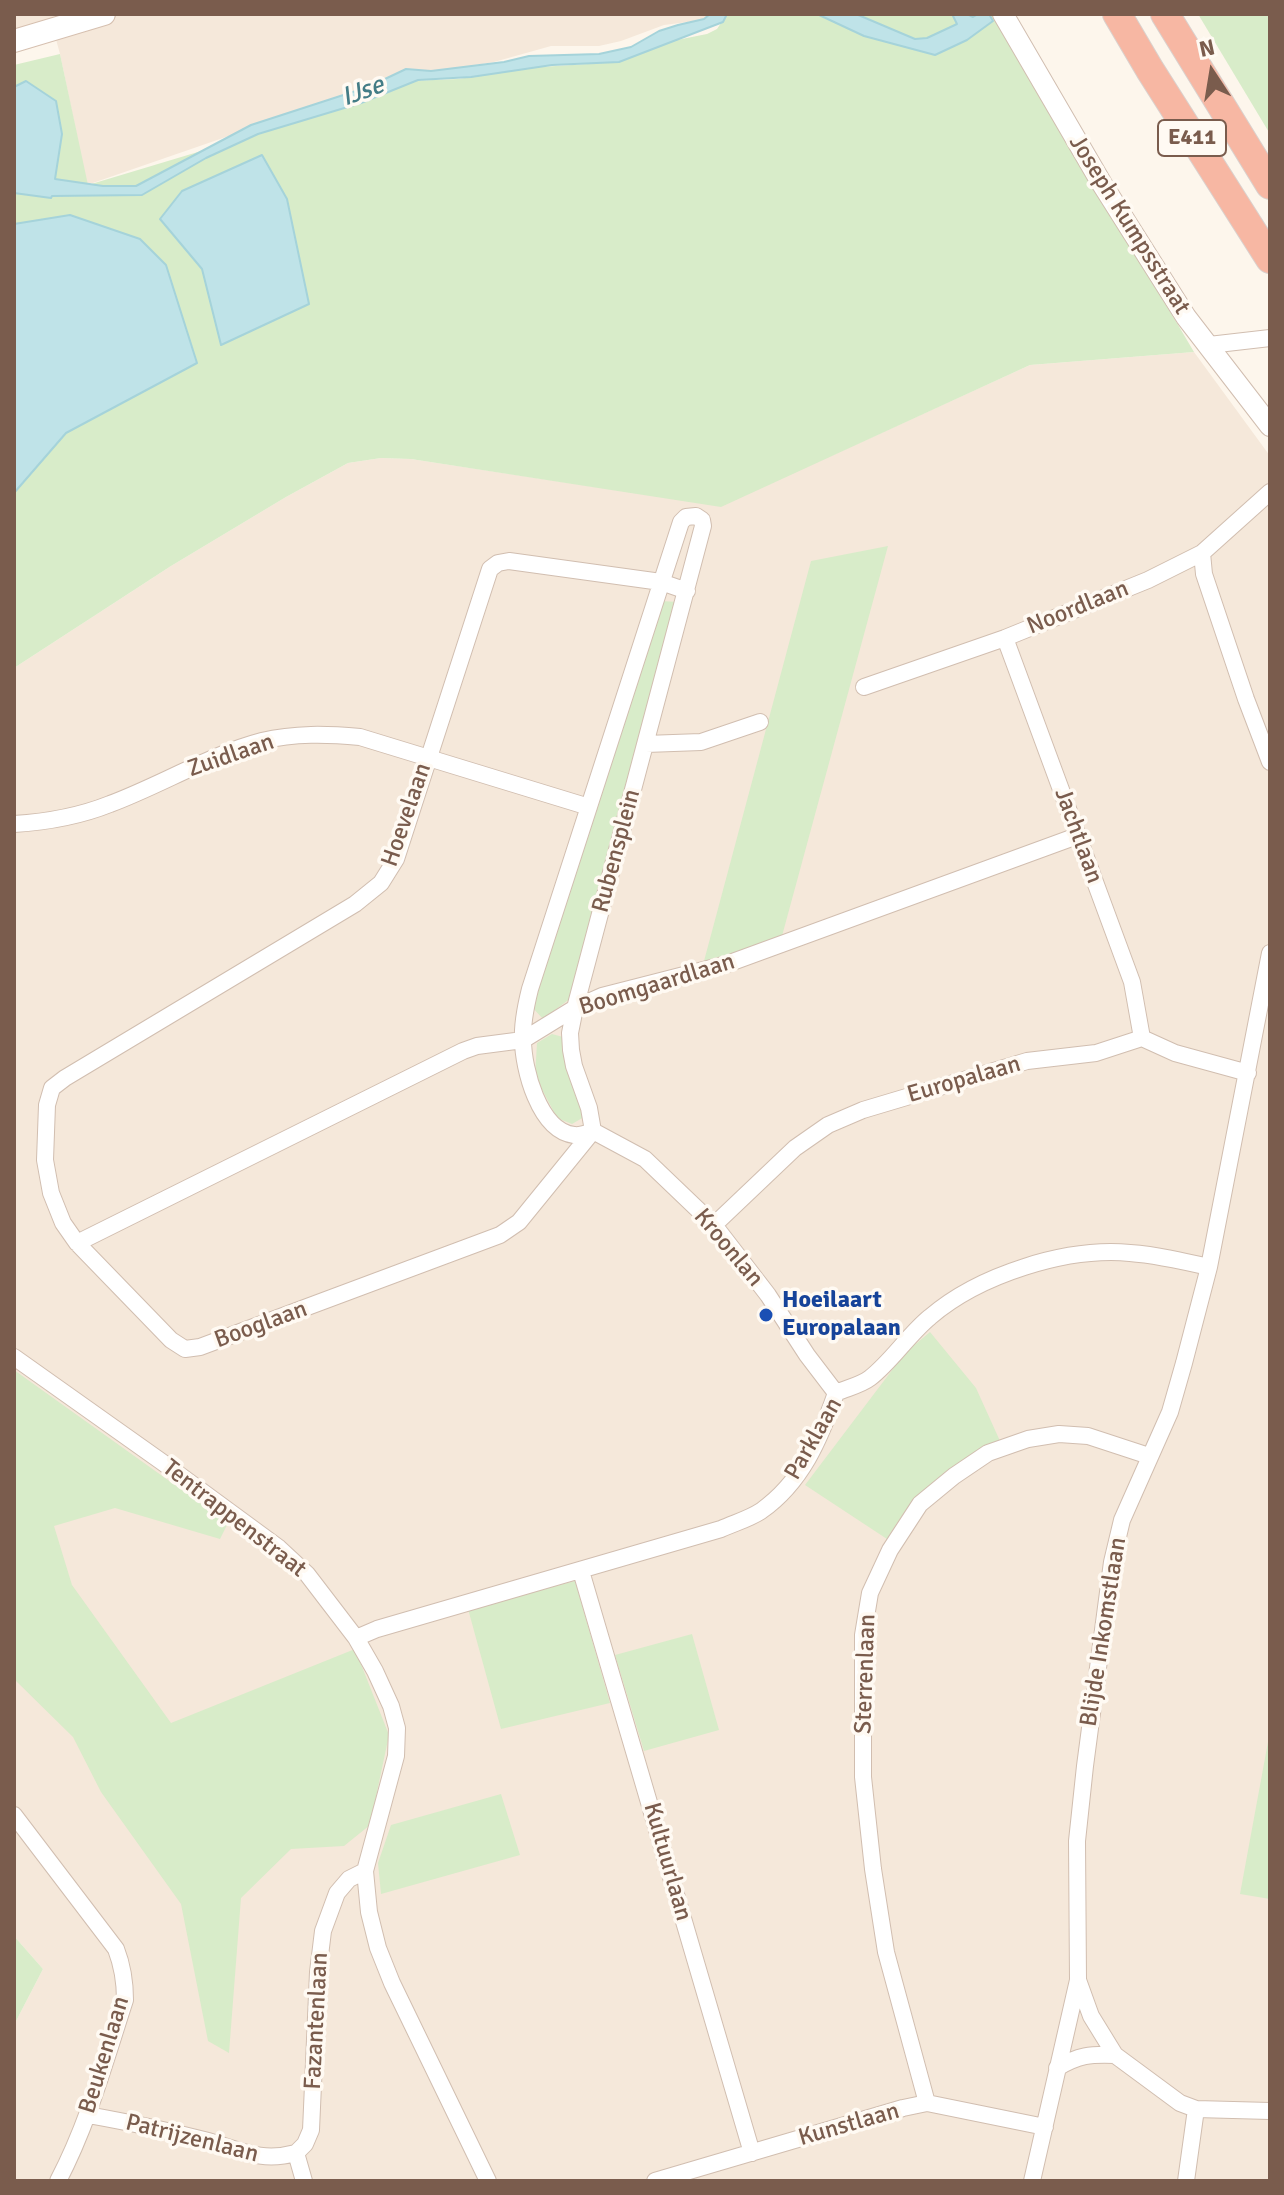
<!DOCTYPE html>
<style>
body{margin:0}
#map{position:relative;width:1284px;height:2195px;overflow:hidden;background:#fdf6ec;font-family:Signika,sans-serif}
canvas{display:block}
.frame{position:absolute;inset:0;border:16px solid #7a5c4d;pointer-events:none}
.north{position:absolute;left:1172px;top:32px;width:80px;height:80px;-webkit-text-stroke:6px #fffaf3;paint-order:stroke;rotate:348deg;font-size:22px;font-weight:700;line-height:32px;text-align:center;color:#7a5c4d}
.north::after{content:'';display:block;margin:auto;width:28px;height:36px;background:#7a5c4d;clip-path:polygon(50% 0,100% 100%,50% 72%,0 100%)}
</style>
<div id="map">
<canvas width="1284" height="2195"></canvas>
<div class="frame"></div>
<div class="north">N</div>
</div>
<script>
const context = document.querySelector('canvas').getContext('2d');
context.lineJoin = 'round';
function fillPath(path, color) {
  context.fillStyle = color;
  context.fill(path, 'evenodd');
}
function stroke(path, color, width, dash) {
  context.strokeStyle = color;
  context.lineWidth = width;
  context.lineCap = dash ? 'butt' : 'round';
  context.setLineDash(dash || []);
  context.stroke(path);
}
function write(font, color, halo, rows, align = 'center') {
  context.font = font + ' Signika,sans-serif';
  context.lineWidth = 7;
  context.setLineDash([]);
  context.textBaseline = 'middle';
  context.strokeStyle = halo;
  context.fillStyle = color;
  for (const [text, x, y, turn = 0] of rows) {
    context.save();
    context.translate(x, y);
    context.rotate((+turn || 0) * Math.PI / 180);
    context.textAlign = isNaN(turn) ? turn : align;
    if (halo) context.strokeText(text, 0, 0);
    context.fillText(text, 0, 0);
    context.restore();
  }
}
fillPath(new Path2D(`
 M 14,14 L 712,14 L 704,20 L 664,25 L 621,41 L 599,46 L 551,46 L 494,62 L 440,71 L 405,71 L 356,92 L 87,185 L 60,54 L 51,21 L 14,29 Z
 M 1194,352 L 1270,456 L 1270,2181 L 14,2181 L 14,2025 L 43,1969 L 14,1936 L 14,668 L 171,566 L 286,497 L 348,463 L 381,458 L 411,459 L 721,506 L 1030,365 Z`), '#f5e8da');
fillPath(new Path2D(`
 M 727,14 L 995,14 L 1194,352 L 1030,365 L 721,507 L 411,459 L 381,458 L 348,463 L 286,497 L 171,566 L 14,668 L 14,493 L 66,433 L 197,363 L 70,215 L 14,224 L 14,193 L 51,198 L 62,135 L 26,82 L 14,87 L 14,65 L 60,54 L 88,185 L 361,103 L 409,81 L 458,79 L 540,67 L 619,62 L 672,41 L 707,34 L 717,29 ZM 202,269 L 309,304 L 222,345 Z
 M 1198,14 L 1270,14 L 1270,134 Z
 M 888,546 L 782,936 L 743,951 L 704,961 L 811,561 Z
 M 661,601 L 678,602 L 571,998 L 543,1019 L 532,1007 Z
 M 552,1034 L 563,1037 L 566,1069 L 584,1117 L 572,1124 L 557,1118 L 535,1076 L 537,1043 Z
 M 930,1332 L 976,1388 L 1000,1441 C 948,1466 916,1489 887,1539 L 805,1485 L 905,1353 Z
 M 14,1370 L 228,1523 L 220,1539 L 115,1508 L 54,1526 L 72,1585 L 171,1723 L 355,1649 L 389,1735 L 370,1825 L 344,1846 L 291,1849 L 241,1898 L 229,2053 L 208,2041 L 181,1904 L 101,1792 L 73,1737 L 14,1679 Z
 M 575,1581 L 610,1703 L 501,1729 L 468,1609 Z
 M 692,1634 L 719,1730 L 644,1751 L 615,1655 Z
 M 1270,1731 L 1270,1899 L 1240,1894 Z
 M 501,1794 L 520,1855 L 381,1894 L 378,1863 L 391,1825 Z
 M 14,1936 L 43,1969 L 14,2025 Z`), '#d8ecc9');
const water = new Path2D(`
 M 710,14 L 727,14 L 723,22 L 619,62 L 552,65 L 471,77 L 418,80 L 361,103 L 258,134 L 206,158 L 142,195 L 52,196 L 51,198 L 14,193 L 14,87 L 26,81 L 56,101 L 62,134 L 55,179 L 103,186 L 136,186 L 251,125 L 368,87 L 406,69 L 431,71 L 504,62 L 529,56 L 599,54 L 631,47 L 659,31 L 678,25 L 704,19 Z
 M 817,14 L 856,14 L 915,39 L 927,38 L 957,24 L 952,14 L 967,14 L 973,17 L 978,14 L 989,14 L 993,21 L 967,40 L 935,55 L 864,36 Z
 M 262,155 L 287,199 L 309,304 L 221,345 L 202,269 L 160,219 L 182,191 Z
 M 70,215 L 140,239 L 166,265 L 197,363 L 66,433 L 14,493 L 14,224 Z`);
fillPath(water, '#bfe3e8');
stroke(water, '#a5d3da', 2);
const minor = new Path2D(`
 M 1209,345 L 1270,338
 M 696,516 L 702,520 L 703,526 L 575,1008 L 570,1033 L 571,1050 L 574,1066 L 589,1108 L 593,1131 C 587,1133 580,1136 574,1135 C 539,1131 523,1068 523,1040 C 522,1023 526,1005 530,989 L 681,522 L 686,517 Z
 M 1202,553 L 1204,574 L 1246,699 L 1270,762
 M 1005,638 L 1132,982 L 1142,1038
 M 864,687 L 1005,638 L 1148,580 L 1202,553 L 1270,492
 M 646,744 L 701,742 L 760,722
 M 14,824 C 46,822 80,816 110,804 C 161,785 209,755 262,741 C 295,733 327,734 360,737 L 589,807
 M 1270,953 L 1209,1267 L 1184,1363 L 1170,1412 L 1122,1520 L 1112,1562 L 1085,1766 L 1077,1841 L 1078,1980 L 1091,2016 L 1115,2055 L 1180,2103 L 1196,2109 L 1270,2111
 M 593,1131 L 519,1222 L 500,1235 L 200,1347 L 185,1349 L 171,1340 L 77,1243 L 63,1223 L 51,1193 L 45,1160 L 47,1105 L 52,1088 L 65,1078 L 355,904 L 381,883 L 396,859 L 490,569 L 498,563 L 509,561 L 661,582 L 687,591
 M 593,1131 L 645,1159 L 714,1225 L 768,1295 L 807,1355 L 836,1393
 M 714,1225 L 795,1148 L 828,1125 L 863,1110 L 1027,1061 L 1096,1053 L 1142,1038 L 1175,1053 L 1248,1073
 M 77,1243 L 463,1051 L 477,1046 L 523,1040 L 575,1008 L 602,996 L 727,964 L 1077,836
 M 14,1357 L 162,1462 L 279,1548 L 307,1574 L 356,1638 L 375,1671 L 391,1706 L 397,1728 L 396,1756 L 365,1871 L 369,1912 L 378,1948 L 392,1983 L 488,2181
 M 581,1571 L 752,2153
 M 356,1638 L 377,1629 L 721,1529 C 734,1523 749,1519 761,1511 C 802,1482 820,1439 836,1393 C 847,1388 861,1385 870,1378 C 892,1361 908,1335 930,1317 C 979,1275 1066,1247 1130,1253 C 1157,1255 1183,1261 1209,1267
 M 14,1815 L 116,1949 C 123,1967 125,1981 125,2000 C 105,2061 88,2124 58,2181
 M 1057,2068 C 1079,2055 1090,2054 1115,2055
 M 927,2103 L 886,1952 L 873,1869 L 863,1777 L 863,1635 L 870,1593 L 890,1550 L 920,1504 L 954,1476 L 988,1453 L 1028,1439 L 1059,1434 L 1088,1436 L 1149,1456
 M 88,2115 C 127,2122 166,2130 204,2140 C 239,2149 259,2163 296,2153
 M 304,2181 L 296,2153 L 305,2144 L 311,2130 L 318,1972 L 323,1931 L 337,1893 L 349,1879 L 365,1871
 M 655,2181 L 903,2108 L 927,2103 L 1045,2127
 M 1032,2181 L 1078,1980
 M 1186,2181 L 1196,2109`);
const tertiary = new Path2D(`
 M 1003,14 L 1102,184 L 1186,317 L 1270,426`);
const secondary = new Path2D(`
 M 14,41 L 104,14`);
const motorway = new Path2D(`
 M 1117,14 L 1150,70 L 1270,259
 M 1165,14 L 1270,185`);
stroke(minor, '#d1beb0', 18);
stroke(tertiary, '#d1beb0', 22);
stroke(secondary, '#d6c0b0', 24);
stroke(motorway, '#dad1cd', 30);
stroke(minor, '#fff', 16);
stroke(tertiary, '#fff', 20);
stroke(secondary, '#fff', 22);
stroke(motorway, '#f7b7a3', 28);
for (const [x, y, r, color] of [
 [766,1315,8,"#1a4fb4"]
]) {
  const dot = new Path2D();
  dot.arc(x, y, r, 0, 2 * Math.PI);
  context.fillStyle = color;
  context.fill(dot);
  stroke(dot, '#fffaf3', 3);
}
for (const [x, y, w] of [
 [1192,138,68]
]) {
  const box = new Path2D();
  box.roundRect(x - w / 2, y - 18, w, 36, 6);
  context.fillStyle = '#fffaf3';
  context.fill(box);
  stroke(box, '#7a5c4d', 2);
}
write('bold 22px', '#7a5c4d', null, [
 ["E411",1192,138]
]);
write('24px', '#7a5c4d', '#fffaf3', [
 ["Joseph Kumpsstraat",1129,225,58],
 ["Noordlaan",1078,608,-22],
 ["Zuidlaan",231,756,-19],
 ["Hoevelaan",407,815,-71],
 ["Jachtlaan",1078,836,70],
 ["Rubensplein",617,851,-75],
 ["Boomgaardlaan",657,985,-17],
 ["Europalaan",964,1080,-16],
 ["Kroonlan",728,1248,50],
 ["Booglaan",261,1325,-20],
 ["Parklaan",814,1439,-60],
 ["Tentrappenstraat",234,1519,38],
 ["Blijde Inkomstlaan",1104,1632,-81],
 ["Sterrenlaan",866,1674,-88],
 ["Kultuurlaan",667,1862,74],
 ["Fazantenlaan",317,2021,-87],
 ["Beukenlaan",105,2055,-73],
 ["Kunstlaan",849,2125,-16],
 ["Patrijzenlaan",192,2139,14]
]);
write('bold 24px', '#164399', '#fffaf3', [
 ["Hoeilaart",782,1301],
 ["Europalaan",782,1329]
], 'left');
write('italic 26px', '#437c86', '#fffaf3', [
 ["IJse",363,92,-20]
]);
</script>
